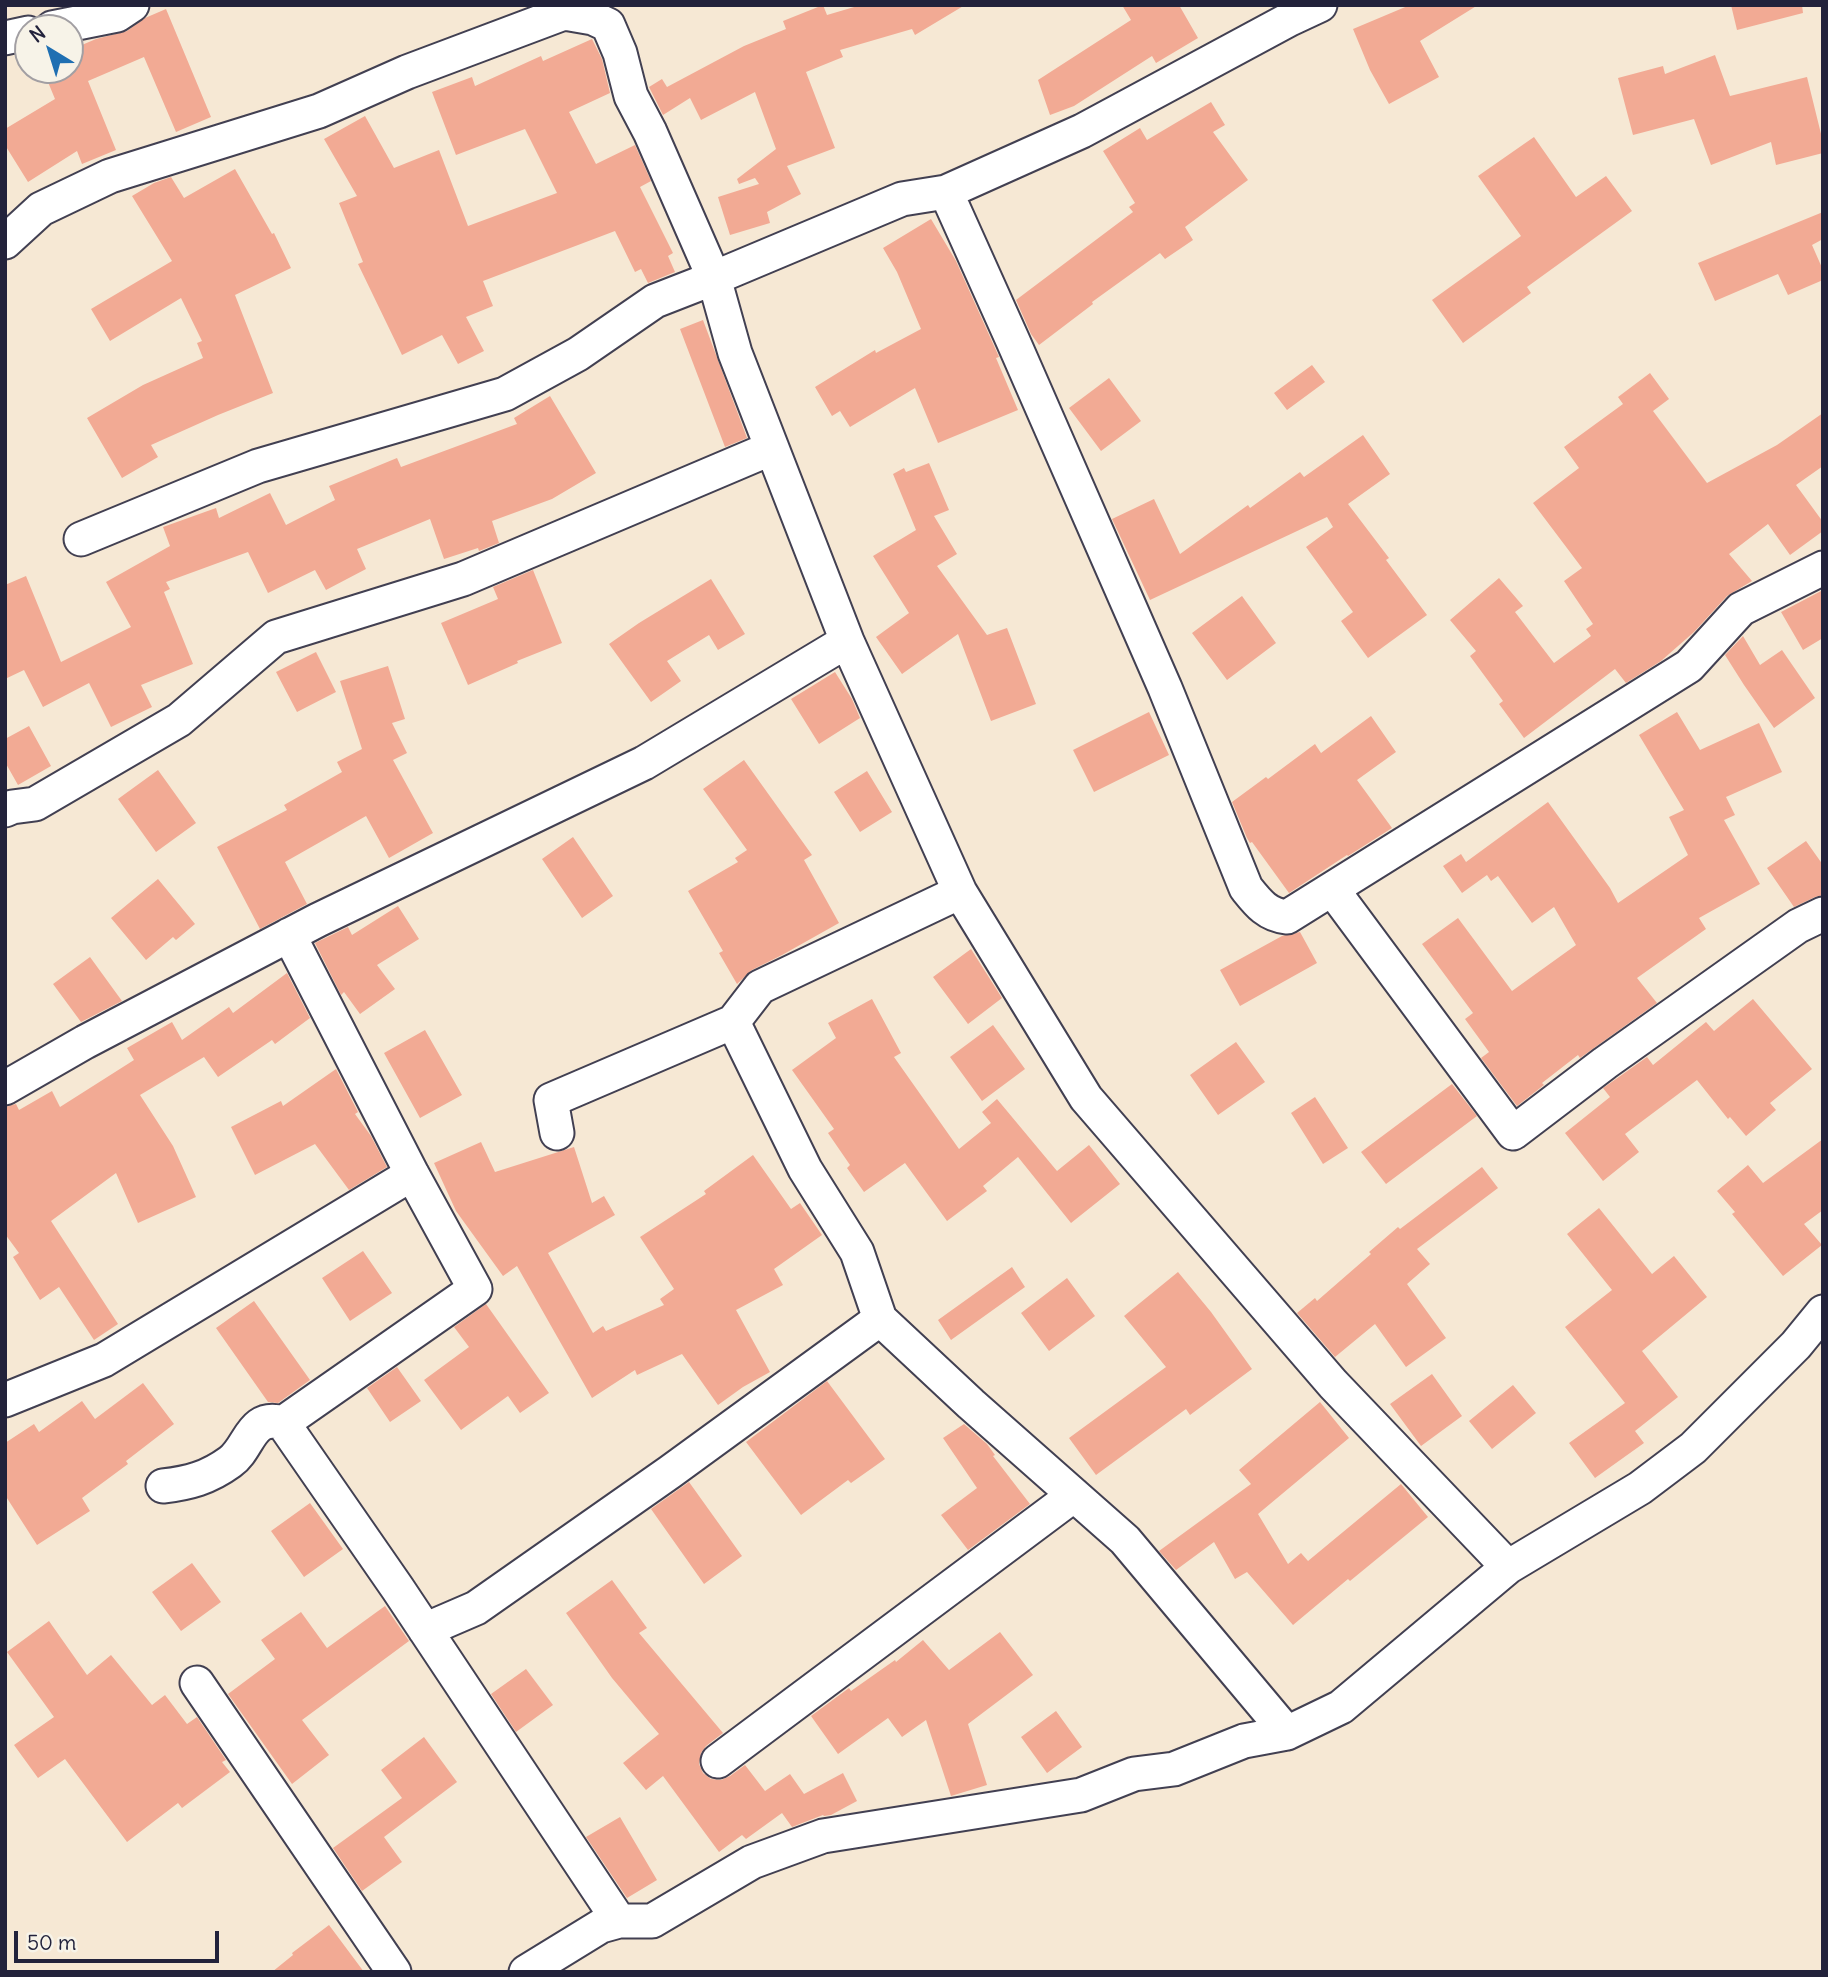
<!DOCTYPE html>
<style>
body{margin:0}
#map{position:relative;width:1828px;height:1977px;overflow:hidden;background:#f6e8d4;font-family:Delius,sans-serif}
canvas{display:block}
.frame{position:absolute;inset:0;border:7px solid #22223b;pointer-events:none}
.north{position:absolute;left:14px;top:14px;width:70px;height:70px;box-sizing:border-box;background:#f7f3e8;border:2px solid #a29fa3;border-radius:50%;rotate:322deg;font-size:19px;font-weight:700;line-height:28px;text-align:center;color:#22223b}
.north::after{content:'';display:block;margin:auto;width:24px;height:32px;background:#1f6fb2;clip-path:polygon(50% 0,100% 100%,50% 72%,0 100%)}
.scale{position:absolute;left:14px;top:1931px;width:205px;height:32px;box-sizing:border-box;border:4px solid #22223b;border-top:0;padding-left:9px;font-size:21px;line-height:24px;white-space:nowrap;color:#22223b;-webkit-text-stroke:5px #f7f3e8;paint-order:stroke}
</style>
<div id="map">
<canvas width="1828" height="1977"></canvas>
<div class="frame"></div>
<div class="north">N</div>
<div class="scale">50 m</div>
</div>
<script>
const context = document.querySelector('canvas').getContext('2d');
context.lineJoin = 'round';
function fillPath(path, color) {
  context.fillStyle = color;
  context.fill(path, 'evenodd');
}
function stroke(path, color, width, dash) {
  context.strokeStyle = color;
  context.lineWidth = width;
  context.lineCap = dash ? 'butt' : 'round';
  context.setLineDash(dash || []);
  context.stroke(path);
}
fillPath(new Path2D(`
 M 823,5 L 827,15 L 861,5 L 965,5 L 915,35 L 912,29 L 840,50 L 843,57 L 806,72 L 835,148 L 787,166 L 801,194 L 767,212 L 770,223 L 730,235 L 718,197 L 759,184 L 755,178 L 739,184 L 737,179 L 776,149 L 755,92 L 701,120 L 690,98 L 663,115 L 649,87 L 662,79 L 667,87 L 744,46 L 786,29 L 783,21 Z
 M 1122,5 L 1179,5 L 1198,38 L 1156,63 L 1152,56 L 1074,106 L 1050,115 L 1038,80 L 1131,20 Z
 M 1410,5 L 1478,5 L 1420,41 L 1439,77 L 1389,104 L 1370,70 L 1353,29 Z
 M 1731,5 L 1802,5 L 1803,13 L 1737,30 Z
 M 166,9 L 211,117 L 176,132 L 144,57 L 88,81 L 116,150 L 82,164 L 77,151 L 28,182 L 5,145 L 5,129 L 55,99 L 43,70 L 70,70 L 70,50 L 96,39 L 127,31 L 145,18 Z
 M 592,39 L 602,59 L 610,93 L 569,112 L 596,164 L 635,145 L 651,181 L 640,187 L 673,253 L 668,256 L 675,272 L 648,283 L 641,269 L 635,272 L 615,231 L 483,281 L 493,306 L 466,317 L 484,351 L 458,364 L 442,335 L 402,355 L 358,264 L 363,262 L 339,203 L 357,196 L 324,139 L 365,116 L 394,168 L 439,150 L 468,226 L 557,193 L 525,129 L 456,155 L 432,92 L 472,77 L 475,86 L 541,56 L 543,61 Z
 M 1715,55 L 1730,96 L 1807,77 L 1823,142 L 1823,153 L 1776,165 L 1771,142 L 1711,165 L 1694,119 L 1633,135 L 1618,78 L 1663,66 L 1665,74 Z
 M 1211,102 L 1225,125 L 1213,132 L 1248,180 L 1185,227 L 1193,240 L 1165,259 L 1160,253 L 1092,302 L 1093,304 L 1039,345 L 1031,334 L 1016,300 L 1133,212 L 1129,207 L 1135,203 L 1103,151 L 1140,128 L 1147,140 Z
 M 1534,137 L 1576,197 L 1606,176 L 1632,211 L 1527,287 L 1531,293 L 1463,343 L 1432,300 L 1521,236 L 1478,176 Z
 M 235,169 L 272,234 L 274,233 L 291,268 L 235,295 L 273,393 L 218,415 L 151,445 L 158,457 L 122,478 L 87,418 L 143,385 L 203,358 L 197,343 L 202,341 L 181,298 L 110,341 L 91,309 L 172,261 L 132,196 L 154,183 L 171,177 L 184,198 Z
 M 1823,212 L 1823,239 L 1812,245 L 1823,270 L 1823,280 L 1788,295 L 1778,274 L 1715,301 L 1698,263 Z
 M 931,219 L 956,261 L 999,357 L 996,358 L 1018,410 L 938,443 L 915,388 L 850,427 L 840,411 L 832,416 L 815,387 L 875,350 L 876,353 L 921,329 L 897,272 L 883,248 Z
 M 703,320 L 747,438 L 725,447 L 680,329 Z
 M 1312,365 L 1325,382 L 1287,410 L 1274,393 Z
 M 1650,373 L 1669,399 L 1653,411 L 1707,483 L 1777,445 L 1823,413 L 1823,466 L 1796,485 L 1823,522 L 1823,531 L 1790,555 L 1768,524 L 1729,554 L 1752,581 L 1727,596 L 1694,632 L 1661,661 L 1626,683 L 1615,669 L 1524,738 L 1499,704 L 1503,701 L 1470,656 L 1476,651 L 1450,620 L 1499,578 L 1523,606 L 1515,612 L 1554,663 L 1591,636 L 1586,629 L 1593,624 L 1564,581 L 1582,568 L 1533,503 L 1579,468 L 1564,447 L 1623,404 L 1618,397 Z
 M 1109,378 L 1141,421 L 1101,451 L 1069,408 Z
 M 550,396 L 596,473 L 552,499 L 492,521 L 499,543 L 479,551 L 478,548 L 444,559 L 430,519 L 357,549 L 366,569 L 326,590 L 315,570 L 268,593 L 248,552 L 166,582 L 170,589 L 164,592 L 193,664 L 141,685 L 152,707 L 111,727 L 89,683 L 43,707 L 24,670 L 5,679 L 5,585 L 26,576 L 61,662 L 131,627 L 106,582 L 170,546 L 163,527 L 216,508 L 219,518 L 270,493 L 286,525 L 335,500 L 329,486 L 397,458 L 401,467 L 517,424 L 514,418 Z
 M 1363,435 L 1390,474 L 1348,504 L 1389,558 L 1386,560 L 1427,615 L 1368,658 L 1341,621 L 1353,612 L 1306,547 L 1333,527 L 1327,517 L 1150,600 L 1112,519 L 1154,499 L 1180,554 L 1248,505 L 1250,508 L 1300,472 L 1304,477 Z
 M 929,463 L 949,510 L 934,516 L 957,554 L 937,566 L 987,635 L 1007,628 L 1036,704 L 991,721 L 958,634 L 902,674 L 876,637 L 909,613 L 873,556 L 916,530 L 893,474 L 904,468 L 906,472 Z
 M 533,570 L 562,643 L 517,661 L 518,663 L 468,685 L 441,623 L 498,599 L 493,587 Z
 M 711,579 L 745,634 L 718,650 L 709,635 L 667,661 L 681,681 L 651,702 L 609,644 L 639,623 Z
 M 1823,590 L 1823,638 L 1803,650 L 1781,612 Z
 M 1242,596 L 1276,643 L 1227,680 L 1192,633 Z
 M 1743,636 L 1760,665 L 1782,650 L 1815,698 L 1774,728 L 1744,685 L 1725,655 Z
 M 316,652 L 336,692 L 297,712 L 276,672 Z
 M 388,666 L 405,719 L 392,723 L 407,753 L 393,760 L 433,833 L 389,858 L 366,816 L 285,862 L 307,904 L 260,929 L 217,847 L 287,810 L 284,805 L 342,772 L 337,762 L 362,749 L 340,681 Z
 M 835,672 L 852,699 L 860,718 L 819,744 L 791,699 Z
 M 1149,712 L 1169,755 L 1094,792 L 1073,750 Z
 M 1677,712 L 1700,750 L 1759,723 L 1782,772 L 1726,797 L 1735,815 L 1724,820 L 1760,884 L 1699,918 L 1706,929 L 1637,978 L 1657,1003 L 1580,1058 L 1578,1055 L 1542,1083 L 1544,1085 L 1517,1106 L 1481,1058 L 1489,1052 L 1465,1019 L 1473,1013 L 1422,944 L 1458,918 L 1512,991 L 1576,945 L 1554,907 L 1532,923 L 1498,876 L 1491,881 L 1487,875 L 1462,893 L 1443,866 L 1461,854 L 1466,862 L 1548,802 L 1610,888 L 1618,903 L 1688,855 L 1669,817 L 1684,810 L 1639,735 Z
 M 1371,716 L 1396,752 L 1357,780 L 1392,828 L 1348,856 L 1347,855 L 1289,893 L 1252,842 L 1250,843 L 1247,838 L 1232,802 L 1266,777 L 1268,779 L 1315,744 L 1321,753 Z
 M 29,726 L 51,766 L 18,785 L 5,762 L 5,739 Z
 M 744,760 L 812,855 L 804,860 L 839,923 L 782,955 L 752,970 L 737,984 L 719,953 L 723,951 L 688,891 L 738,862 L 735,858 L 747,850 L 703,789 Z
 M 158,770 L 196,823 L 156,852 L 118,799 Z
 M 867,771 L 892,812 L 860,832 L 834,792 Z
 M 573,837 L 613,896 L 582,918 L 542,859 Z
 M 1806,841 L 1823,865 L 1823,895 L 1815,897 L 1794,907 L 1767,868 Z
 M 158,879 L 195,924 L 176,940 L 173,937 L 146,960 L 111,918 Z
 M 398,906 L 419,939 L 377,965 L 395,989 L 360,1014 L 344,992 L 341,995 L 315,943 L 348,927 L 352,935 Z
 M 1300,932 L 1317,963 L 1240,1006 L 1220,970 L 1282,936 Z
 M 971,949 L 1002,998 L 968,1024 L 933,977 Z
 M 90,957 L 122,1001 L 81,1022 L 53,984 Z
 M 287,973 L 310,1018 L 275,1044 L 272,1040 L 218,1077 L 204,1057 L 140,1095 L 173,1146 L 196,1197 L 138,1223 L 116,1173 L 51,1221 L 118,1324 L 94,1340 L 59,1287 L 40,1300 L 13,1257 L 19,1253 L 5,1234 L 5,1107 L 16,1104 L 19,1110 L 52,1091 L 60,1107 L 134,1060 L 127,1048 L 172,1022 L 182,1040 L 229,1007 L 233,1013 Z
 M 872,999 L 901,1053 L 894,1057 L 959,1149 L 991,1123 L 982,1112 L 997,1099 L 1057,1171 L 1089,1145 L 1120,1184 L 1071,1223 L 1018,1157 L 983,1186 L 987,1191 L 947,1221 L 905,1163 L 864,1192 L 847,1168 L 850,1165 L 828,1133 L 834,1129 L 792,1070 L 836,1038 L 828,1023 Z
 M 1753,999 L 1812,1069 L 1770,1103 L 1776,1110 L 1746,1136 L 1730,1117 L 1728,1119 L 1697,1080 L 1625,1134 L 1639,1152 L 1603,1181 L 1565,1133 L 1610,1097 L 1603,1088 L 1616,1079 L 1647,1057 L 1653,1065 L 1706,1022 L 1714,1031 Z
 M 993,1025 L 1025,1069 L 982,1101 L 950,1057 Z
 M 425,1030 L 462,1095 L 420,1118 L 384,1053 Z
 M 1236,1042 L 1265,1082 L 1218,1115 L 1190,1075 Z
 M 336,1069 L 358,1112 L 355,1114 L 371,1136 L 387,1167 L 349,1190 L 315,1144 L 255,1175 L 231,1127 L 281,1101 L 283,1106 Z
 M 1452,1084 L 1477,1116 L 1386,1184 L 1361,1152 Z
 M 1315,1097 L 1348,1148 L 1323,1164 L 1291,1113 Z
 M 1823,1139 L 1823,1210 L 1804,1224 L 1822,1245 L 1783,1276 L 1732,1214 L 1735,1212 L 1717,1191 L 1748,1165 L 1763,1183 Z
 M 481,1142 L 495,1172 L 574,1147 L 592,1203 L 604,1196 L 615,1215 L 548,1253 L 593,1333 L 603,1326 L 606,1331 L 664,1305 L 660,1299 L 674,1289 L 640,1237 L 706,1194 L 704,1191 L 753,1155 L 791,1209 L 800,1203 L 822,1235 L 774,1269 L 783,1285 L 736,1310 L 770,1372 L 743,1387 L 718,1405 L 682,1354 L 637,1375 L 635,1370 L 592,1398 L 517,1266 L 503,1276 L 456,1211 L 434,1163 Z
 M 1482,1167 L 1498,1188 L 1417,1249 L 1430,1264 L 1407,1284 L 1446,1338 L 1406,1367 L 1375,1324 L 1335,1357 L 1297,1313 L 1315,1298 L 1317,1301 L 1371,1254 L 1369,1252 L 1398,1227 L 1400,1229 Z
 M 1599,1208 L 1652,1274 L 1674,1256 L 1707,1297 L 1642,1351 L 1678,1397 L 1635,1431 L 1644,1443 L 1595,1478 L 1569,1443 L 1625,1403 L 1565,1327 L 1612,1290 L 1567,1234 Z
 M 363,1251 L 392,1293 L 350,1321 L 322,1278 Z
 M 1012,1267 L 1025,1287 L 951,1340 L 938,1320 Z
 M 1178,1272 L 1211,1312 L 1252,1369 L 1190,1415 L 1186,1409 L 1096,1475 L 1069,1438 L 1166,1367 L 1124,1316 Z
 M 1067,1278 L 1095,1316 L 1049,1351 L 1021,1313 Z
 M 254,1301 L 310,1380 L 278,1403 L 268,1402 L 216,1328 Z
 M 486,1304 L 549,1393 L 520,1413 L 508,1396 L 461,1430 L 424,1380 L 469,1347 L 454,1327 Z
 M 397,1367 L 421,1401 L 390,1422 L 367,1388 Z
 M 1432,1374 L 1462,1416 L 1421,1446 L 1390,1404 Z
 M 827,1381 L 885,1459 L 851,1483 L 848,1480 L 801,1515 L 746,1442 Z
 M 143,1383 L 174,1424 L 126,1461 L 128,1464 L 82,1498 L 90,1511 L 37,1545 L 5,1495 L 5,1443 L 34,1424 L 39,1432 L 82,1401 L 95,1419 Z
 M 1513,1385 L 1536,1413 L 1492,1449 L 1469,1421 Z
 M 1320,1402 L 1349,1438 L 1258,1514 L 1288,1564 L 1301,1553 L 1308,1561 L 1401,1484 L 1428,1517 L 1350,1581 L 1348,1579 L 1293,1625 L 1247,1572 L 1235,1579 L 1214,1542 L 1176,1570 L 1159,1551 L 1251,1484 L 1239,1470 Z
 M 964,1424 L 987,1444 L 995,1455 L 993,1456 L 1030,1504 L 968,1550 L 941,1515 L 977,1488 L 943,1438 Z
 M 689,1482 L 742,1556 L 704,1584 L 651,1509 Z
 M 310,1503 L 343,1549 L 304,1577 L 271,1531 Z
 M 192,1563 L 221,1602 L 181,1631 L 152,1592 Z
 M 612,1580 L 647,1628 L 639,1633 L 723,1733 L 706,1746 L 701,1753 L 699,1764 L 703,1773 L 711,1779 L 721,1780 L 730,1776 L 745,1765 L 765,1791 L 790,1774 L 804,1794 L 843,1773 L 857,1801 L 831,1815 L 824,1816 L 823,1815 L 792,1827 L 782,1813 L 746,1839 L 742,1835 L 719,1852 L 663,1776 L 646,1790 L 623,1763 L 659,1734 L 612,1678 L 566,1613 Z
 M 385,1606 L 409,1641 L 302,1720 L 329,1755 L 292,1784 L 228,1694 L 275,1659 L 261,1640 L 301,1612 L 327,1648 Z
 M 49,1621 L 87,1675 L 111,1655 L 152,1705 L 165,1695 L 187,1724 L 197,1717 L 226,1760 L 222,1762 L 230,1772 L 182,1808 L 178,1803 L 127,1842 L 65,1759 L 38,1778 L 14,1745 L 54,1717 L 7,1652 Z
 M 1000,1632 L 1033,1675 L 968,1724 L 987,1785 L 951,1796 L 926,1720 L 902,1737 L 888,1718 L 838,1754 L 811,1716 L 849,1688 L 851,1691 L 895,1660 L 896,1662 L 923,1640 L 949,1670 Z
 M 526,1669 L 553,1705 L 516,1732 L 491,1694 Z
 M 1056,1711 L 1082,1747 L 1047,1773 L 1021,1737 Z
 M 424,1737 L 457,1782 L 384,1837 L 402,1862 L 362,1891 L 333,1848 L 402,1798 L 381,1770 Z
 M 620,1817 L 657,1880 L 627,1898 L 586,1837 Z
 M 329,1925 L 364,1972 L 272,1972 L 293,1955 L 292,1953 Z`), '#f2aa94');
const minor = new Path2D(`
 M 52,28 L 117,15 L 132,5
 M 5,38 L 28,33
 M 946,192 L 1013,341 L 1165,688 L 1246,888 C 1258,903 1267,915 1287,917 L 1689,666 L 1741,609 L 1823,568
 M 5,242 L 41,209 L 110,176 L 319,111 L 407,72 L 564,13 L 593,18 L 608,25 L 620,53 L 631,96 L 650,132 L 714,278 L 735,353 L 847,641 L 960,892 L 1086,1098 L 1333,1384 L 1508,1567
 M 81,539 L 258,466 L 505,394 L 578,354 L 655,301 L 714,278 L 902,199 L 946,192 L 1082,131 L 1290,19 L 1320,5
 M 5,810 L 12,807 L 35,804 L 179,720 L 276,637 L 463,579 L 772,448
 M 1332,889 L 1513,1133 L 1605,1063 L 1798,926 L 1823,914
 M 5,1088 L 85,1042 L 318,920 L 644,763 L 847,641
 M 557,1133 L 551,1100 L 733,1022
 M 880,1319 L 971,1404 L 1125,1540 L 1287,1733
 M 5,1400 L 104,1360 L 412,1174
 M 283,1423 L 475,1289 L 412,1174 L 289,935
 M 163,1486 C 189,1483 208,1478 230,1462 C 250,1448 250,1413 283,1423 L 398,1589 L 619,1921
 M 425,1630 L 476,1608 L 670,1472 L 880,1319 L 857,1252 L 805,1169 L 733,1022 L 760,987 L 960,892
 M 197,1683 L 394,1972
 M 718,1761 L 1074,1495
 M 526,1972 L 601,1926 L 619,1921 L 652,1921 L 752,1862 L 823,1836 L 1081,1795 L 1134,1774 L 1174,1769 L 1244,1741 L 1287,1733 L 1341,1707 L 1508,1567 L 1640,1488 L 1693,1448 L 1796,1345 L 1823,1312`);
stroke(minor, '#424052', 37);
stroke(minor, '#fff', 33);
</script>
